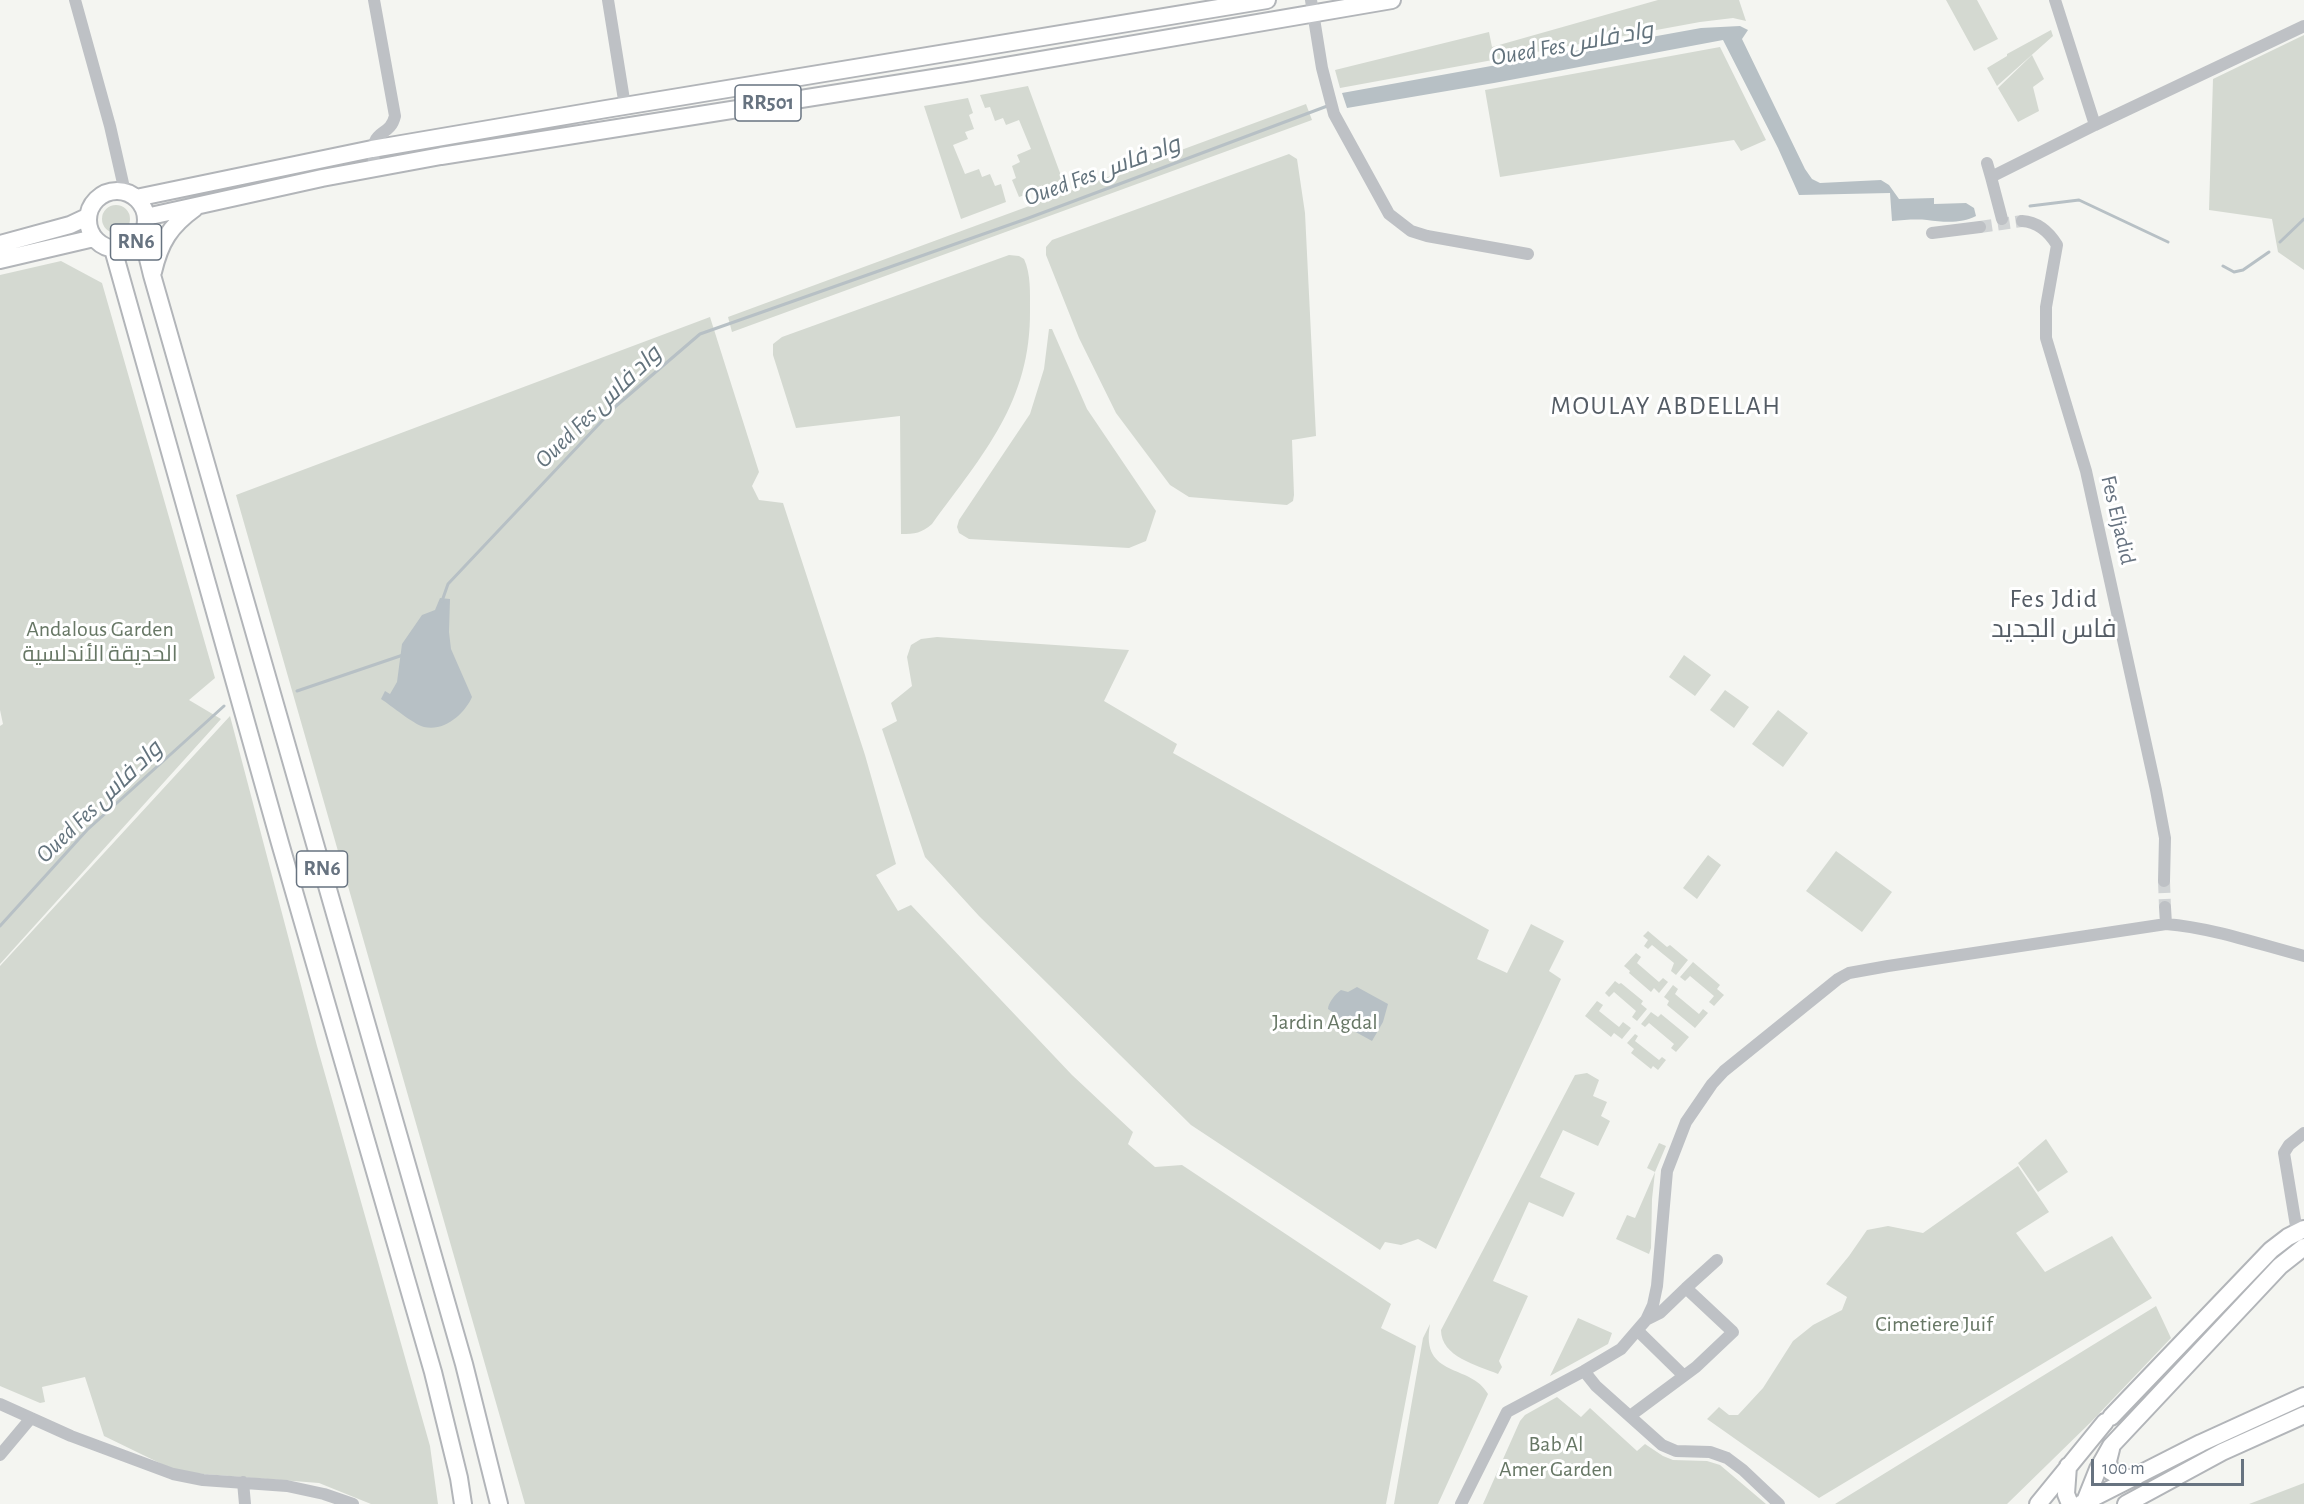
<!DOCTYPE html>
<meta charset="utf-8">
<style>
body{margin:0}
#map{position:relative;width:2304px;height:1504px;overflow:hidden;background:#f4f5f1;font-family:"Alegreya Sans",sans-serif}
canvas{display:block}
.scale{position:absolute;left:2091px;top:1459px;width:153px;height:27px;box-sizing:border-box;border:3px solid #677380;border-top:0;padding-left:8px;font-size:18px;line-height:21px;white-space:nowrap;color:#677380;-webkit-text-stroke:4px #fff;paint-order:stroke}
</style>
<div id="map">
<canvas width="2304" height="1504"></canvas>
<div class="scale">100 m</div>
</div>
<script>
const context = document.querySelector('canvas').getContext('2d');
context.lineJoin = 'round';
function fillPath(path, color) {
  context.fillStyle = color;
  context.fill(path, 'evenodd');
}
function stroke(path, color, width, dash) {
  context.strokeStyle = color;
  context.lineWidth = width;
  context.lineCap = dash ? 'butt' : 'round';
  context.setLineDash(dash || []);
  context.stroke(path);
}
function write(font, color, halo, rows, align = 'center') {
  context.font = font + ' "Alegreya Sans",Cairo,sans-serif';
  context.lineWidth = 6;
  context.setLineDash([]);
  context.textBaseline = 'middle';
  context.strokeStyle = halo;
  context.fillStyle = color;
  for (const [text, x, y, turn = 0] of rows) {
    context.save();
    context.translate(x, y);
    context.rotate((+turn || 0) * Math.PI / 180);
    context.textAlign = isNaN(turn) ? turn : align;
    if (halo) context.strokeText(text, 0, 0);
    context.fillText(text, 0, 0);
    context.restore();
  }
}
fillPath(new Path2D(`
 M 1658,0 L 1739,0 L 1746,21 L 1733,18 L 1700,22 L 1340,88 L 1335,70 L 1489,32 L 1492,47 Z
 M 1946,0 L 1977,0 L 1998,39 L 1974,51 Z
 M 2051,30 L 2053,36 L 1997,86 L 1987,68 L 2007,56 L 2007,54 Z
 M 2304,35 L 2304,270 L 2278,252 L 2272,219 L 2209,210 L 2213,79 Z
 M 1720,47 L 1766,140 L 1741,151 L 1734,140 L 1500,177 L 1485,90 Z
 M 2032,55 L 2044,79 L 2033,87 L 2039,111 L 2018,122 L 1998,88 Z
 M 1028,86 L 1063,181 L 1019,197 L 1012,180 L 1016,178 L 1012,166 L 1020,162 L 1017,155 L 1031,149 L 1019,120 L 1006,125 L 1003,118 L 995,121 L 990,107 L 985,108 L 980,95 Z
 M 968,98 L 973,113 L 969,115 L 974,129 L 965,132 L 968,139 L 953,145 L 965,174 L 979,169 L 982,177 L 990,174 L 995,186 L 1001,184 L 1006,202 L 961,219 L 924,106 Z
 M 1306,104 L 1312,120 L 732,332 L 728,317 Z
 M 1289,154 L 1297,159 L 1305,213 L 1316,436 L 1292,440 L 1294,495 L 1293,501 L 1287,505 L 1189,497 L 1170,485 L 1116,413 L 1079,338 L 1046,255 L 1046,247 L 1052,240 Z
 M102 219a14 14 0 1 1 28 0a14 14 0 1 1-28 0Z
 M 1009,255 L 1019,256 L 1024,259 C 1031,274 1030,293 1030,310 C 1031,402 983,454 932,524 C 922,533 915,534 901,534 L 900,416 L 796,428 L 773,355 L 773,344 L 782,337 Z
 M 61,261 L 102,283 L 215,678 L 189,700 L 221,719 L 0,964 L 0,726 L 3,724 L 0,710 L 0,275 Z
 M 710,317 L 759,472 L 752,486 L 759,500 L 783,503 L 865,755 L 896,864 L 876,875 L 898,911 L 911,905 L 1072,1075 L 1133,1132 L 1128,1144 L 1155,1167 L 1182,1165 L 1391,1304 L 1381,1328 L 1416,1346 L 1386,1504 L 525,1504 L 236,495 Z
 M 1049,329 L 1052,329 L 1087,409 L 1156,511 L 1146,541 L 1129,548 L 969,539 L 959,533 L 957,527 L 959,520 L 1030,414 L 1044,369 Z
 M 937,637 L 1129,650 L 1104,701 L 1177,744 L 1173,753 L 1489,930 L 1477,959 L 1507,973 L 1531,924 L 1564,941 L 1549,971 L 1561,979 L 1436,1249 L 1418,1239 L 1401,1245 L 1385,1242 L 1380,1250 L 1191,1125 L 979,916 L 925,857 L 882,729 L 897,721 L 891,703 L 912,686 L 907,657 L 911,645 L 921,639 Z
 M 1684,655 L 1711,675 L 1695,696 L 1669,677 Z
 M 1725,690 L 1749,707 L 1734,728 L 1710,710 Z
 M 1778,710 L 1808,733 L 1783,767 L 1752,744 Z
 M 230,716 L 317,1046 L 430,1446 L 438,1504 L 371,1504 L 319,1483 L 178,1472 L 104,1436 L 85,1377 L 42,1387 L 45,1402 L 40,1403 L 0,1386 L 0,966 Z
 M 1836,851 L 1892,892 L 1862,932 L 1806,891 Z
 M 1708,855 L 1721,865 L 1697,899 L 1683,888 Z
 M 1648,931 L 1667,947 L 1670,945 L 1688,960 L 1676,975 L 1671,971 L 1674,963 L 1652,945 L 1648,949 L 1644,946 L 1648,940 L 1643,936 Z
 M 1636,953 L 1641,957 L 1637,963 L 1659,982 L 1663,978 L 1668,982 L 1659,993 L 1654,988 L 1651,992 L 1629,973 L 1630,971 L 1624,966 Z
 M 1693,962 L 1720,985 L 1717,989 L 1724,995 L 1714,1006 L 1709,1002 L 1714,996 L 1690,976 L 1685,981 L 1680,977 Z
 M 1615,981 L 1619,984 L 1621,983 L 1643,1001 L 1641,1004 L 1647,1009 L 1637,1021 L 1632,1017 L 1636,1011 L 1614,992 L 1609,997 L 1605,993 Z
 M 1673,985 L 1678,989 L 1675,994 L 1699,1014 L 1703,1009 L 1708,1013 L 1695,1028 L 1667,1005 L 1669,1001 L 1664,997 Z
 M 1597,1001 L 1603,1005 L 1599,1011 L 1619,1027 L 1623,1022 L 1631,1028 L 1622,1039 L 1614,1033 L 1611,1037 L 1585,1016 Z
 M 1651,1012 L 1658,1017 L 1661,1014 L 1689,1037 L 1676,1052 L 1671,1048 L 1674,1044 L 1649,1023 L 1645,1027 L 1641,1024 Z
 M 1635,1034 L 1638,1036 L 1635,1041 L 1659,1060 L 1662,1057 L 1666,1060 L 1658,1070 L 1653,1066 L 1651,1069 L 1631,1053 L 1634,1049 L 1627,1043 Z
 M 1587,1073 L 1599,1080 L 1593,1096 L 1607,1102 L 1601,1116 L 1610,1121 L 1598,1146 L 1563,1130 L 1540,1177 L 1575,1193 L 1563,1217 L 1529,1202 L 1493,1281 L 1528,1296 L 1499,1361 L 1502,1367 L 1498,1374 C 1477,1365 1441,1357 1441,1330 L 1575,1075 Z
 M 2046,1139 L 2068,1172 L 2038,1192 L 2018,1163 Z
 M 1659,1143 L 1666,1146 L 1655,1172 L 1652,1199 L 1651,1248 L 1649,1254 L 1616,1239 L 1627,1215 L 1635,1218 L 1655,1172 L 1647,1168 Z
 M 2018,1166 L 2049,1212 L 2016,1233 L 2045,1272 L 2112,1236 L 2152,1298 L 1819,1498 L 1707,1419 L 1719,1407 L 1729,1415 L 1738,1415 L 1763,1388 L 1793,1341 L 1813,1325 L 1842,1310 L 1847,1297 L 1826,1284 L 1849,1256 L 1867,1230 L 1888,1226 L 1923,1233 Z
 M 2156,1306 L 2171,1338 L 2091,1422 L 2007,1504 L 1835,1504 Z
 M 1578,1318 L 1612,1333 L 1608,1344 L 1550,1376 Z
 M 1430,1324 C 1420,1379 1471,1363 1488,1394 L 1438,1504 L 1394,1504 L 1423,1338 Z
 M 1557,1397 L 1581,1417 L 1590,1408 L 1637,1451 L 1645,1444 L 1663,1456 L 1673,1460 L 1707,1461 L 1720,1465 L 1766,1504 L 1483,1504 L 1520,1421 L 1525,1415 Z
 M 2304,1483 L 2304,1504 L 2249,1504 Z`), '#d4d9d1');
fillPath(new Path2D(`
 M 1740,26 L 1748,30 L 1742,39 L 1805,169 L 1812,179 L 1820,183 L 1881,180 L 1889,185 L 1899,199 L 1934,198 L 1934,204 L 1966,203 L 1974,208 L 1976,216 C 1961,224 1943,222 1927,220 C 1916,219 1903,220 1892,221 L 1890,193 L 1799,195 L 1778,148 L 1723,40 L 1494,83 L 1347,108 L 1342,93 L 1701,28 Z
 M 440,598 L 450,599 L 449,632 L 451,649 L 472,697 C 465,713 445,732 424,727 C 413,724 392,706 381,699 L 385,691 L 390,694 L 397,682 L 402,644 L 422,615 L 435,610 Z
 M 1357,987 L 1388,1004 L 1383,1022 L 1372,1041 L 1352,1030 L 1349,1025 L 1339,1020 L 1334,1013 L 1328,1009 C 1328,1003 1336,993 1341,990 L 1348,992 Z`), '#b7c0c5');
stroke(new Path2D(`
 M 2030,206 L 2079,200 L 2168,242
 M 2280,242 L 2304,219
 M 2223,266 L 2234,272 L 2243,270 L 2269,252
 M 442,601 L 448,584 L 616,406 L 700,334 L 1026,219 L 1330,105
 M 297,691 L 403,655
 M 0,926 L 87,830 L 224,706`), '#b7c0c5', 3);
stroke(new Path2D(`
 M 1980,227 L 2022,221
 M 2164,881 L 2165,907`), '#d1d4d5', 12, [12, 6]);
const major = new Path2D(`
 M88 220a29 29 0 1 1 58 0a29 29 0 1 1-58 0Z
 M 136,198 L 372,149 L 606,109 L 1267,0
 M 146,217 L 322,178 L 441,156 L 965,73 L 1392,0
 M 142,234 L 152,275 L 464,1364 L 499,1504
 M 0,244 L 70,225 L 87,217
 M 113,249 L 280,843 L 433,1372 L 459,1478 L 463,1504
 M 0,260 L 94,238
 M 153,272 C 160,242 170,226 195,208
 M 2111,1417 L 2271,1250 L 2288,1237 L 2304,1229
 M 2111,1449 L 2108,1461 L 2110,1471 L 2122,1478 L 2135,1478
 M 2068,1466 L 2066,1494 L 2070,1504
 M 2038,1504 L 2105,1422
 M 2081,1504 L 2201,1443 L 2304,1396
 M 2084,1504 L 2098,1469 L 2111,1446 L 2280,1266 L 2304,1247
 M 2126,1504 L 2222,1452 L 2304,1415`);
stroke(major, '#b2b5b9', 20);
stroke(new Path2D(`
 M 75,0 L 110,126 L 125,192
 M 374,0 L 395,116 C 389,141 367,124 375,168
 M 608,0 L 625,106
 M 1311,0 L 1322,68 L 1334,114 L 1389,214 L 1411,231 L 1427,236 L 1528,254
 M 2055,0 L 2095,125 L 2304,26
 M 1987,163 L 1991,177
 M 2002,219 L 1991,177 L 2095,125
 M 2022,221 C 2037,222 2049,232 2057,245 L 2046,307 L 2046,338 L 2086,471 L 2156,790 L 2165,838 L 2164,881
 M 1932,233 L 1980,227
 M 2165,907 L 2166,924
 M 2297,1232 L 2284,1153 L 2289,1145 L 2304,1133
 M 1686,1288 L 1717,1260
 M 1638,1331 L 1683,1375
 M 1584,1371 L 1596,1386 L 1662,1445 L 1676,1451 L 1710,1452 L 1727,1458 L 1743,1470 L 1779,1504
 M 0,1404 L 71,1436 L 173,1474 L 203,1480 L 287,1486 L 324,1494 L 353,1504
 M 1630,1416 L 1696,1367 L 1733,1332 L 1686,1288 L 1660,1313 L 1646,1320
 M 0,1455 L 31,1418
 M 243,1482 L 245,1504
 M 1461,1504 L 1507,1412 L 1584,1371 L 1621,1349 L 1646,1320 L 1653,1305 L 1657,1286 L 1667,1171 L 1686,1122 L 1712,1084 L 1724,1071 L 1838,979 L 1849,973 L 1888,966 L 2166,924 C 2213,928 2258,944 2304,956`), '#bec1c5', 12);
stroke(major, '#fff', 16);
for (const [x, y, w] of [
 [768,103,66],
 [136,242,51],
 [322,869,51]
]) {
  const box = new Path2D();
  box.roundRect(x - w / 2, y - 18, w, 36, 4.5);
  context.fillStyle = '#fff';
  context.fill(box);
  stroke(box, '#677380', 1.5);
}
write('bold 21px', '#677380', null, [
 ["RR501",768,103],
 ["RN6",136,242],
 ["RN6",322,869]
]);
write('22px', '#677380', '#fff', [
 ["Fes Eljadid",2118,520,77]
]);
write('22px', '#677765', '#fff', [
 ["Andalous Garden",100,629],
 ["الحديقة الأندلسية",100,654],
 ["Jardin Agdal",1325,1022],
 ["Cimetiere Juif",1934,1324],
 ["Bab Al",1556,1444],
 ["Amer Garden",1556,1469]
]);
write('italic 24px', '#63737d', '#fff', [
 ["Oued Fes واد فاس",1572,44,-10],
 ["Oued Fes واد فاس",1102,171,-20],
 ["Oued Fes واد فاس",598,407,-44],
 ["Oued Fes واد فاس",99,802,-44]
]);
context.letterSpacing = '1.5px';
write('26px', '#545c65', '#fff', [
 ["MOULAY ABDELLAH",1666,406],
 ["Fes Jdid",2054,599],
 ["فاس الجديد",2054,629]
]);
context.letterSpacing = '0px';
</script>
